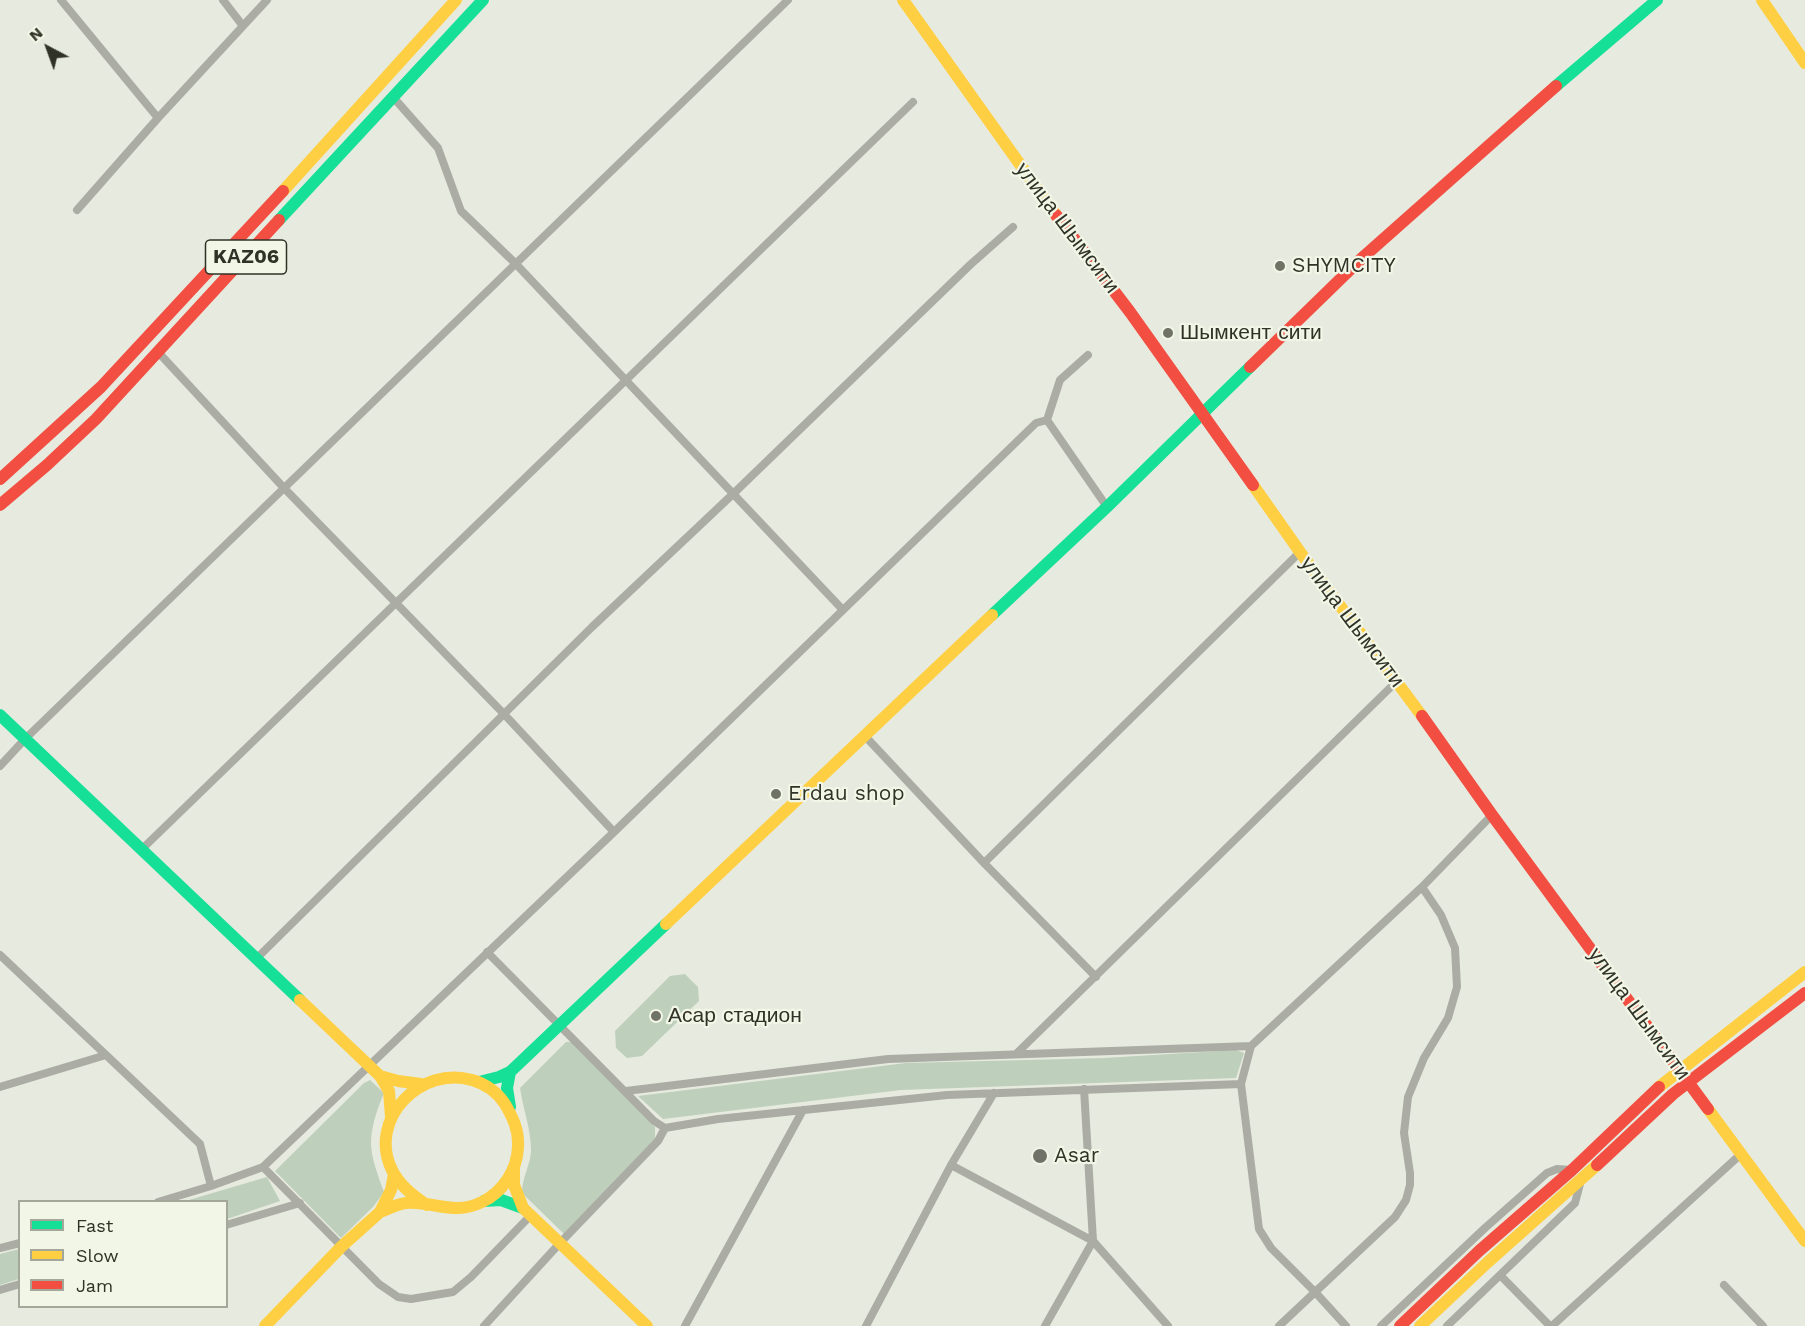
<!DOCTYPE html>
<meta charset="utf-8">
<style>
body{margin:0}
#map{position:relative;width:1805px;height:1326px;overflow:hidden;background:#e7eadf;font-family:"Work Sans",sans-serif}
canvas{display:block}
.legend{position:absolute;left:18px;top:1200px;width:210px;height:108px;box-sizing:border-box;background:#f1f6e6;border:2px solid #a4a89a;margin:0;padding:8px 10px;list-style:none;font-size:18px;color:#313227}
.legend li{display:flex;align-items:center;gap:12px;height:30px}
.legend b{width:30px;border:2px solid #a4a89a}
.north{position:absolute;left:18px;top:18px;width:60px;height:60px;-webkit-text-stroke:4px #f1f6e6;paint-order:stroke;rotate:319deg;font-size:16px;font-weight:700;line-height:24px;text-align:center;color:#313227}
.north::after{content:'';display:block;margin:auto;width:21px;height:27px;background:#313227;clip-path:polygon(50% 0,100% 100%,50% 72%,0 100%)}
</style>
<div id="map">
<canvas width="1805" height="1326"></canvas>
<ul class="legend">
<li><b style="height:8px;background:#16e098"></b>Fast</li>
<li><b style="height:8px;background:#ffcf43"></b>Slow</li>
<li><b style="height:8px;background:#f24e42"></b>Jam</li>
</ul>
<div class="north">N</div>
</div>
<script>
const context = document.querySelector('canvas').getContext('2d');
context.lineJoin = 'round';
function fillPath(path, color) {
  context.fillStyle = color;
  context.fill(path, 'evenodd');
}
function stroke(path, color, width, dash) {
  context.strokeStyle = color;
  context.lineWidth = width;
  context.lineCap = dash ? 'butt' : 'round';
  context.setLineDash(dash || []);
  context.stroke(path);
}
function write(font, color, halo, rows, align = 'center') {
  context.font = font + ' "Work Sans",sans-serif';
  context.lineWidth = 4.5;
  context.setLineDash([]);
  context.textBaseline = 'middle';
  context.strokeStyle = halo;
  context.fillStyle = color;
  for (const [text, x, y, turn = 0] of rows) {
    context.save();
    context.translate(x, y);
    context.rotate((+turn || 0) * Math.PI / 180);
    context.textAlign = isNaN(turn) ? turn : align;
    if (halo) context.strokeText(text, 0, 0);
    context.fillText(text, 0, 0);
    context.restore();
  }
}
fillPath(new Path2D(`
 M 685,974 L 698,987 L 699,1001 L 642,1056 L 627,1058 L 616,1048 L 615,1031 L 670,976 Z
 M 566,1042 L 572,1042 L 655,1127 L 655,1139 L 564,1234 L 522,1193 C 522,1177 531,1164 531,1150 C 531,1129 523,1109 520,1088 Z
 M 1236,1050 L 1244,1053 L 1236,1078 L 901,1090 L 663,1119 L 638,1096 L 906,1063 L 1104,1058 Z
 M 370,1080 L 384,1093 C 378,1107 372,1124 371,1140 C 370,1156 379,1178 384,1192 L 373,1207 L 341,1238 L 275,1171 L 364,1083 Z
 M 267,1177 L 280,1201 L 227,1219 L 226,1202 L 182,1202 Z
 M 19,1249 L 19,1279 L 0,1285 L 0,1254 Z`), '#bed0bc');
stroke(new Path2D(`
 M 61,0 L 158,118
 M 223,0 L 243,26
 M 393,97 L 438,148 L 461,211 L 515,263 L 843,610
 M 77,210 L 158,118 L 267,0
 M 158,352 L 284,488 L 504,714 L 614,832
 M 1047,420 L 1060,380 L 1088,355
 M 865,736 L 984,863 L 1096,977
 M 0,766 L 25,739 L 788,0
 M 141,850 L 913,102
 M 984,863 L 1300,552
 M 487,952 L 654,1121 L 665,1128 L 718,1119 L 947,1095 L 1241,1084
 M 0,955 L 106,1055
 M 257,958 L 592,627 L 733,494 L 971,264 L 1013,227
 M 1016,1054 L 1397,681
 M 0,1087 L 106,1055 L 200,1144 L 211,1186
 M 626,1091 L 888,1059 L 1251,1046
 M 951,1165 L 1093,1241 L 1168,1326
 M 263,1167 L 379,1284 L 398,1297 L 411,1299 L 453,1292 L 471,1277 L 531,1215
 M 158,1202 L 211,1186 L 263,1167 L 614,832 L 1036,423 L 1047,420 L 1107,507
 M 226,1225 L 300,1203
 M 0,1248 L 20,1243
 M 1501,1276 L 1550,1326
 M 1724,1285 L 1763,1326
 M 0,1290 L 20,1284
 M 484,1326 L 560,1243 L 658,1141 L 665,1128
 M 685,1326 L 803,1110
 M 866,1326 L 951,1165 L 994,1093
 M 1045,1326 L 1093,1241 L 1084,1089
 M 1279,1326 L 1395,1217 L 1406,1200 L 1410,1185 L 1410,1173 L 1404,1133 L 1408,1097 L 1424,1058 L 1448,1018 L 1457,987 L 1455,948 L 1441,915 L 1422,887
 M 1346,1326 L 1315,1292 L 1271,1248 L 1259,1229 L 1241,1084 L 1251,1046 L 1422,887 L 1492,815
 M 1381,1326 L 1485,1228 L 1547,1173 L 1557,1169 L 1572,1170
 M 1447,1326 L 1575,1203 L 1581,1180
 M 1552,1326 L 1741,1154`), '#abada4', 8);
stroke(new Path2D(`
 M 1556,86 L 1657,0
 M 279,220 L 483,0
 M 992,615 L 1107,507 L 1250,367
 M 0,715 L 300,1000
 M 510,1072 L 507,1088 L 510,1107
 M 479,1082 L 499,1077 L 510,1072 L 666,924
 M 484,1201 L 501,1200 L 523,1208`), '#16e098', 12);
stroke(new Path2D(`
 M 903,0 L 1056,215
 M 1762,0 L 1805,63
 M 283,191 L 456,0
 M 1253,485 L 1300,552 L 1422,716
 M 666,924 L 992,615
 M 300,1000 L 380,1076 L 389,1091 L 391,1117
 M 380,1076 L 398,1081 L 421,1084
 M 1659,1087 L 1805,972
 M 1708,1109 L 1805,1241
 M 514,1169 L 514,1185 L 523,1208 L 647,1326
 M 380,1212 C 388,1209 397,1204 406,1203 C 434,1201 454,1216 482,1202 C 503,1192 517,1170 518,1147 C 519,1130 513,1118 505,1104 C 497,1092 486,1084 472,1080 C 421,1065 367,1119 392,1170 C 399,1185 413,1196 427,1205
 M 265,1326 L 341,1247 L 380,1212 L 391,1190 L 394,1174
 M 1420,1326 L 1488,1262 L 1597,1165`), '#ffcf43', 12);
stroke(new Path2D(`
 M 1056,215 L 1130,312 L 1253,485
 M 1250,367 L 1361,259 L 1556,86
 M 0,479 L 101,387 L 283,191
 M 0,505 L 47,465 L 96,419 L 279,220
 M 1422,716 L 1492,815 L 1708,1109
 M 1597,1165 L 1673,1094 L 1805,993
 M 1400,1326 L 1479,1251 L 1572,1170 L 1659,1087`), '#f24e42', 12);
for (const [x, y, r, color] of [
 [1280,266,6,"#717267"],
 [1168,333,6,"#717267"],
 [776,794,6,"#717267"],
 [656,1016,6,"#717267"],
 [1040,1156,8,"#717267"]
]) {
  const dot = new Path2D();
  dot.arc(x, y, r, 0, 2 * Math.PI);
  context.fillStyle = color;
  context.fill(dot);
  stroke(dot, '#f1f6e6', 2);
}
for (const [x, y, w] of [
 [246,257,81]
]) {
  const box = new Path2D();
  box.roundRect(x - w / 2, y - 17, w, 34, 4.5);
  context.fillStyle = '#f1f6e6';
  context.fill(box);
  stroke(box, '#313227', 1.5);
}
write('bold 20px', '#313227', null, [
 ["KАZ06",246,257]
]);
write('21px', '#313227', '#f1f6e6', [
 ["улица Шымсити",1067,228,53],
 ["улица Шымсити",1352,622,53],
 ["улица Шымсити",1639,1014,54]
]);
write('21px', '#313227', '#f1f6e6', [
 ["SHYMCITY",1292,266],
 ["Шымкент сити",1180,333],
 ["Erdau shop",788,794],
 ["Асар стадион",668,1016],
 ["Asar",1054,1156]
], 'left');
</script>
